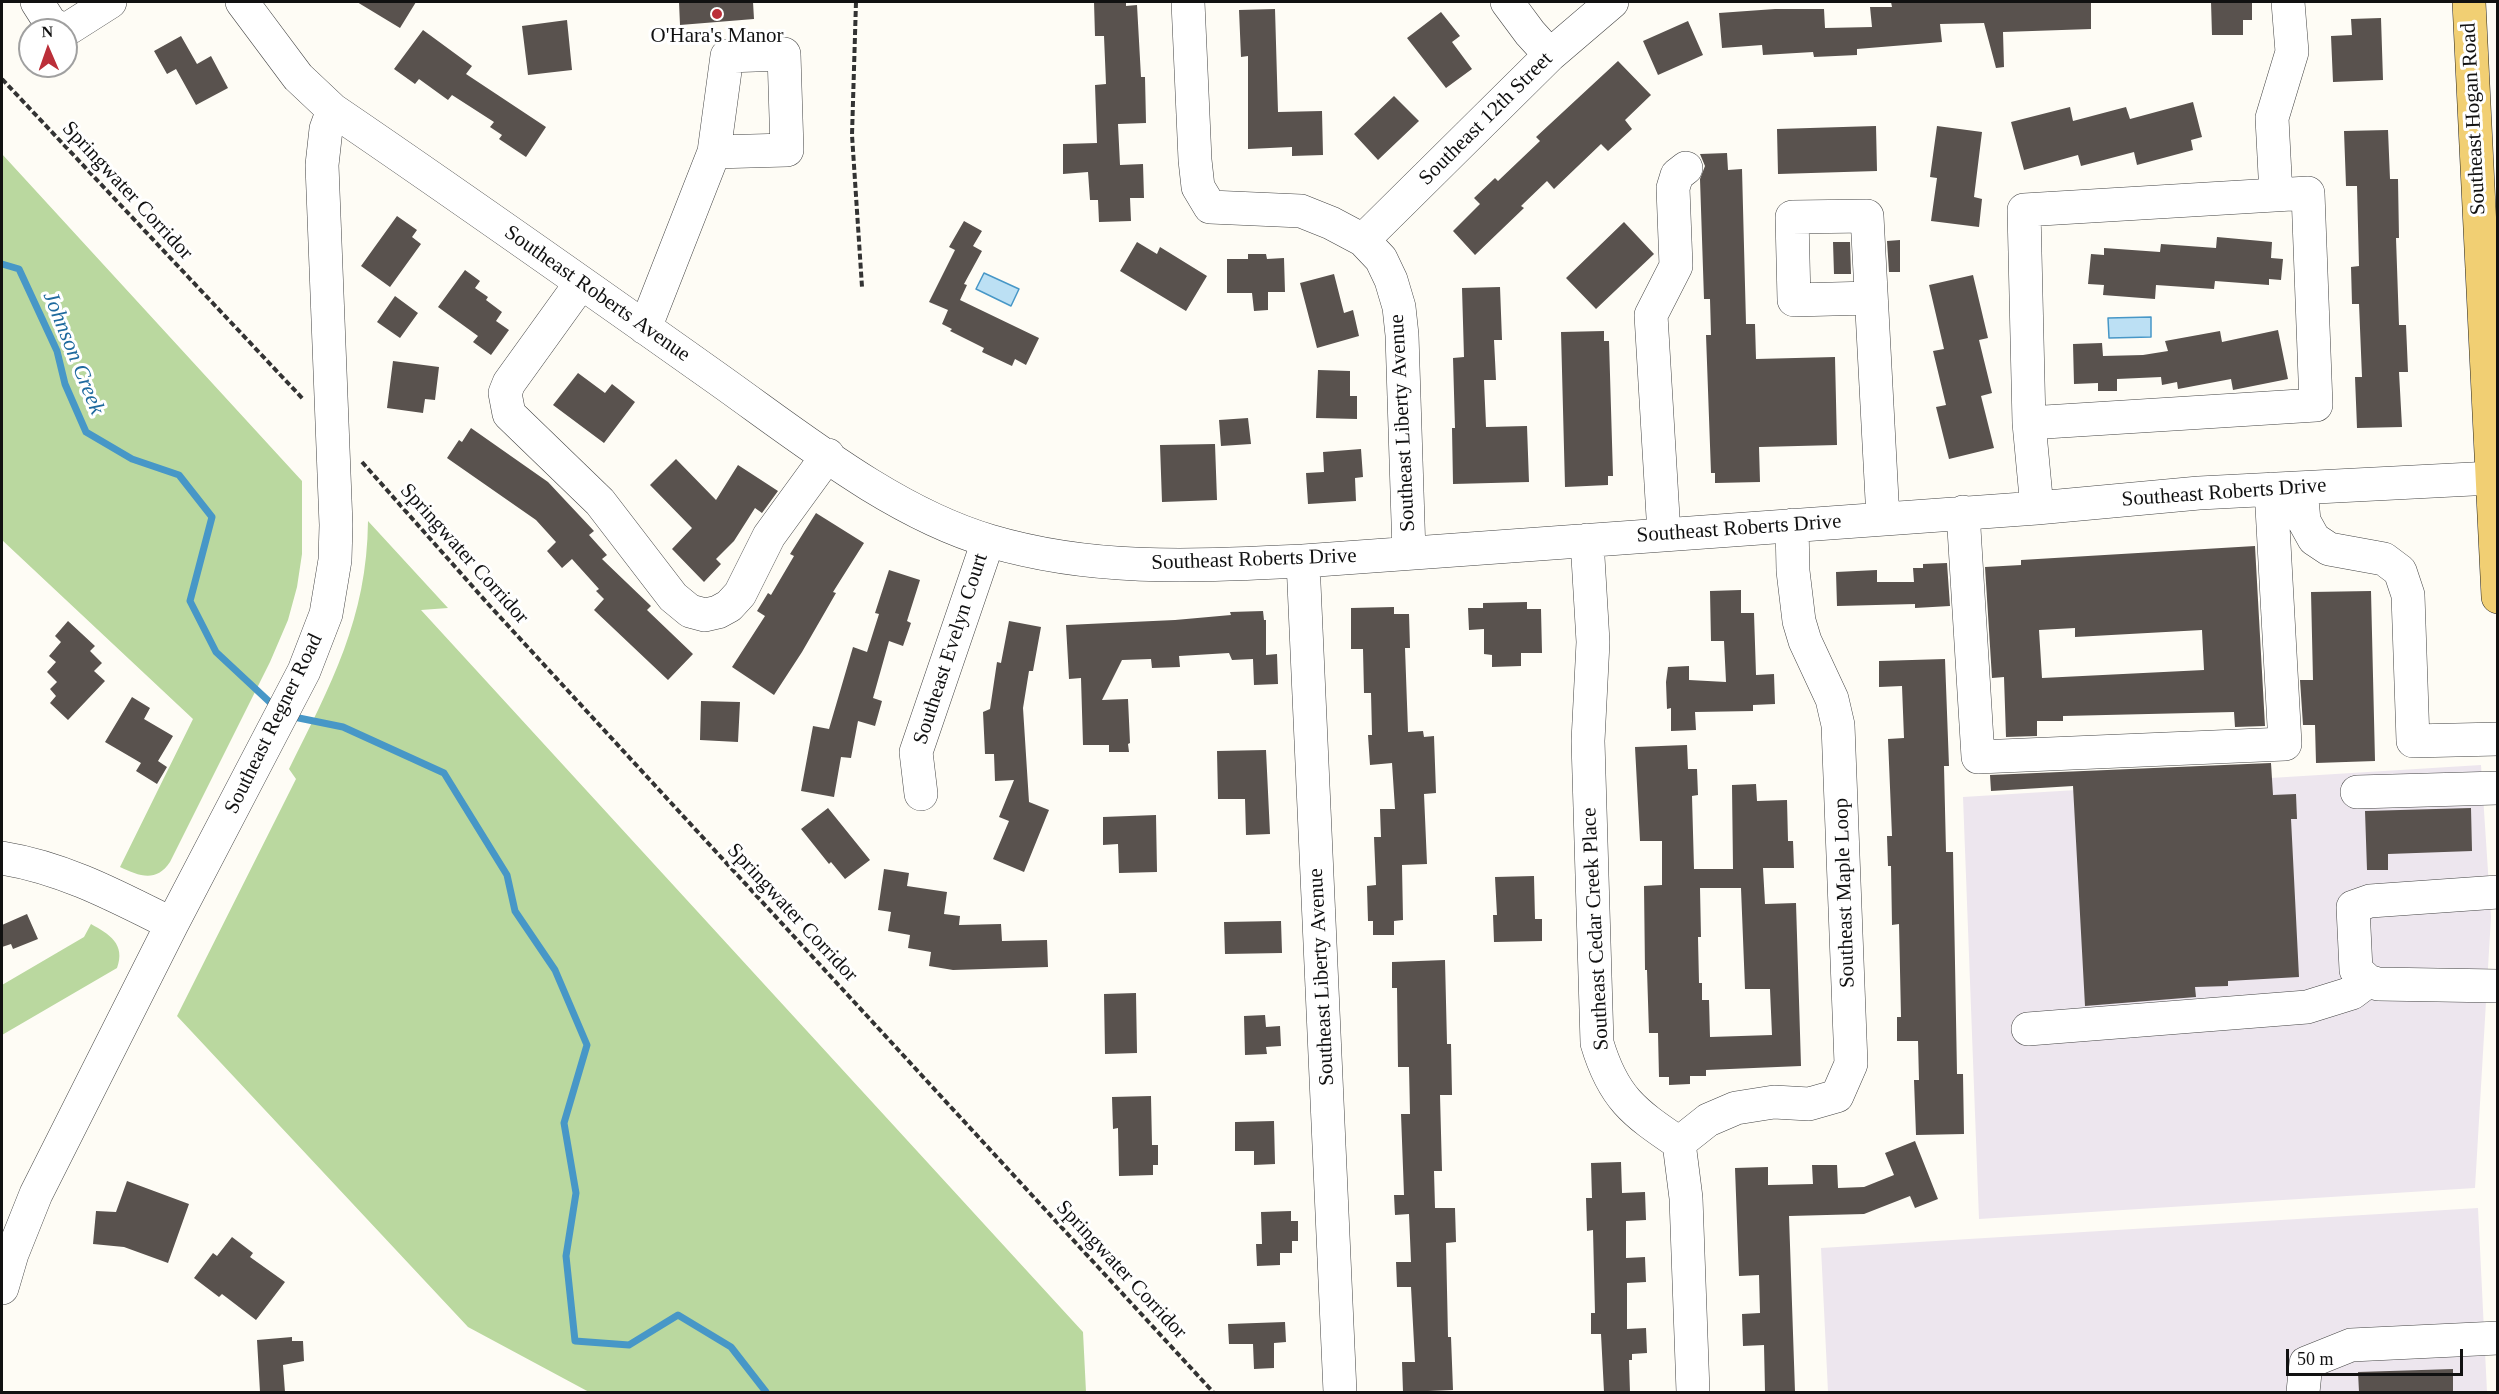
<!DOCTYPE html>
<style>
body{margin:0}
#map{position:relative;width:2499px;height:1394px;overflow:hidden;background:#fefcf5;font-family:"Times New Roman",serif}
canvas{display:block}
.frame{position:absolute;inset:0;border:3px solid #111;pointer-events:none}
.north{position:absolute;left:18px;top:18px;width:60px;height:60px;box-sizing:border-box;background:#fff;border:2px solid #a0a0a0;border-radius:50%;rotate:358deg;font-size:16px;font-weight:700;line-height:24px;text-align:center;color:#111}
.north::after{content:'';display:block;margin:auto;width:21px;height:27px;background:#bb2f39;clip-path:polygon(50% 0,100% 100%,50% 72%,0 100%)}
.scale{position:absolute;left:2286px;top:1349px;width:177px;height:27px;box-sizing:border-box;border:3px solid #111;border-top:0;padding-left:8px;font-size:18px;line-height:21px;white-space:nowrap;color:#111;-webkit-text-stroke:4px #fff;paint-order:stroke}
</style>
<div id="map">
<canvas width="2499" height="1394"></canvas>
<div class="frame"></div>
<div class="north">N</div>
<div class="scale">50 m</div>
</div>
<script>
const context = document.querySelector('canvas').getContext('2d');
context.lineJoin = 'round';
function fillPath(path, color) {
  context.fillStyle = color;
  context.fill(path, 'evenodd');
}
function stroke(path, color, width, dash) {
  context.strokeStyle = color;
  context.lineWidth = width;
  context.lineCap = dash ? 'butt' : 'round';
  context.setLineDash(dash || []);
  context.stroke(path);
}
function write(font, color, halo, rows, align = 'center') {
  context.font = font + ' "Times New Roman",serif';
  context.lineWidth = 6;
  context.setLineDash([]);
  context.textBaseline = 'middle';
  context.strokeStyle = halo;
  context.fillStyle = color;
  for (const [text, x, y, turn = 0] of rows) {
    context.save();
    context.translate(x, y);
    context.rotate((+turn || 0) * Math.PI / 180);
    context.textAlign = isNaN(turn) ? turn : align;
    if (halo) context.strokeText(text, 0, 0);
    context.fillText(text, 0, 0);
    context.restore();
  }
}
fillPath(new Path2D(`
 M 2481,765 L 2491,917 L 2475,1188 L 1979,1219 L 1963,797 Z
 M 2478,1208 L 2487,1392 L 1828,1392 L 1821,1248 Z`), '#ede6ee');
fillPath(new Path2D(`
 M 2,154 L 302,481 L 302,554 L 297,587 L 288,620 L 270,662 L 170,862 C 156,883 139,876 120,867 L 193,719 L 2,540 Z
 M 368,521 L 448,608 L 421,610 L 1083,1332 L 1086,1392 L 589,1392 L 468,1327 L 177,1016 L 296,779 L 289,769 C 331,684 367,619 368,521 Z
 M 91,924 C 109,934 126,944 117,968 L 2,1035 L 2,985 L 84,937 Z`), '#bad89f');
const water = new Path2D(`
 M 984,273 L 1019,289 L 1011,306 L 976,289 Z
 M 2151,317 L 2151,337 L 2109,338 L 2108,318 Z`);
fillPath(water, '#bce0f4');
stroke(water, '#4797c7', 1.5);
stroke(new Path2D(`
 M 2,264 L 19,269 L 57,351 L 65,384 L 86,432 L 132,459 L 179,475 L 212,517 L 190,601 L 216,652 L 275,707
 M 289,716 L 343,727 L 444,773 L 507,875 L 515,911 L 555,970 L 587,1045 L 564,1123 L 576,1193 L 566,1256 L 575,1341 L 629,1345 L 678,1315 L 731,1347 L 766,1392`), '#4797c7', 7);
fillPath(new Path2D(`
 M 357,2 L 416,2 L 400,28 Z
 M 679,2 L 753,2 L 754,19 L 680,25 Z
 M 1094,2 L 1126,2 L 1126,6 L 1137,5 L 1141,77 L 1145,77 L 1146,123 L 1118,124 L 1120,165 L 1143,164 L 1144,198 L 1130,198 L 1131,221 L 1099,222 L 1098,200 L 1090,200 L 1088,172 L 1063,174 L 1063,144 L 1097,143 L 1095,85 L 1106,84 L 1104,36 L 1095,36 Z
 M 1891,2 L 2091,2 L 2091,29 L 2003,32 L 2004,67 L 1996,68 L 1984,23 L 1940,24 L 1942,42 L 1857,49 L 1857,55 L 1814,57 L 1813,52 L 1763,55 L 1762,45 L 1722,48 L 1719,13 L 1775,9 L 1824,9 L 1825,28 L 1872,27 L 1870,7 L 1892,7 Z
 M 2211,2 L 2252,2 L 2252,20 L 2243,20 L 2243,35 L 2212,35 Z
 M 1275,9 L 1278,112 L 1322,111 L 1323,155 L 1292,156 L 1292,147 L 1248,149 L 1248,56 L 1241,57 L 1239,10 Z
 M 1441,12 L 1460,36 L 1452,42 L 1472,69 L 1446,88 L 1407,38 Z
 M 2381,18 L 2383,80 L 2333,82 L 2331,36 L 2352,35 L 2351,19 Z
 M 567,20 L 572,70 L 528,75 L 522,26 Z
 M 1688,21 L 1703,55 L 1658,75 L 1643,41 Z
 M 423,30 L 472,66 L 466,74 L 546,127 L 526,157 L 499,139 L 502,135 L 490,127 L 494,122 L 452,95 L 448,100 L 419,79 L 415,84 L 394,69 Z
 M 181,36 L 197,64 L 211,56 L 228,88 L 196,105 L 176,69 L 167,74 L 154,51 Z
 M 1618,61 L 1651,95 L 1625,120 L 1632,129 L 1608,151 L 1601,144 L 1554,189 L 1547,181 L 1521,206 L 1524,208 L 1475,255 L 1453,231 L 1480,204 L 1474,198 L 1495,178 L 1498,181 L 1540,141 L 1536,137 Z
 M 1394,96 L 1419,121 L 1378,160 L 1354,134 Z
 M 2193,102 L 2202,137 L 2191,140 L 2193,150 L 2137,165 L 2134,152 L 2081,166 L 2078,155 L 2024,170 L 2011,122 L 2070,107 L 2073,121 L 2126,107 L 2130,119 Z
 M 1876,126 L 1877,171 L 1778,174 L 1777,129 Z
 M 1937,126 L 1982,132 L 1974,197 L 1982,199 L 1979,227 L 1931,221 L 1937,178 L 1930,177 Z
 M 2388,130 L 2390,179 L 2398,179 L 2399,238 L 2396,238 L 2399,325 L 2406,325 L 2408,372 L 2399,372 L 2402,427 L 2357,428 L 2355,377 L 2362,377 L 2359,304 L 2352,304 L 2351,267 L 2359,266 L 2357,186 L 2346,186 L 2344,131 Z
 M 1727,153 L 1728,170 L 1742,169 L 1746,324 L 1755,324 L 1756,359 L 1835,357 L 1837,445 L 1759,447 L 1760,482 L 1715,483 L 1715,473 L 1711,473 L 1706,335 L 1711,335 L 1710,299 L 1704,299 L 1700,179 L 1705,166 L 1700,154 Z
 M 397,216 L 417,230 L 412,237 L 421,244 L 390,287 L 361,266 Z
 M 964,221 L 982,231 L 973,246 L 982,251 L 964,284 L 967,285 L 960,300 L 1039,338 L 1026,365 L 1015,359 L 1012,366 L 982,352 L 984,348 L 950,331 L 952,329 L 942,324 L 948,310 L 929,302 L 955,250 L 949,247 Z
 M 1624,222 L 1654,254 L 1596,309 L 1566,278 Z
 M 2217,237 L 2272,242 L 2271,258 L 2283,259 L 2281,280 L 2269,279 L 2269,285 L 2215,281 L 2214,289 L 2156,285 L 2155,299 L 2103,295 L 2104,285 L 2088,284 L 2091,254 L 2104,255 L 2104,248 L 2160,252 L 2161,244 L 2216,248 Z
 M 1900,240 L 1900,272 L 1889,272 L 1887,241 Z
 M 1137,242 L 1157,254 L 1160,247 L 1207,276 L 1186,311 L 1120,271 Z
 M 1833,242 L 1850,242 L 1851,274 L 1834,274 Z
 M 1248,254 L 1266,254 L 1267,259 L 1284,258 L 1285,292 L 1268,292 L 1268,310 L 1254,311 L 1252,293 L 1227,293 L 1227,259 L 1248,259 Z
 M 465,270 L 480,281 L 475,288 L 488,297 L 486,300 L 502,312 L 496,321 L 509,330 L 491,355 L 473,342 L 478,336 L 438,307 Z
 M 1334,274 L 1344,313 L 1353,310 L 1359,336 L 1317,348 L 1300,283 Z
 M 1973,275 L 1988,338 L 1979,340 L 1992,393 L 1981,396 L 1994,448 L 1949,459 L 1936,407 L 1946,405 L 1933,351 L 1944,349 L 1929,285 Z
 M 1500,287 L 1502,340 L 1494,340 L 1496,380 L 1484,380 L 1486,427 L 1527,426 L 1529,482 L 1453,484 L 1452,428 L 1455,428 L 1453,358 L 1464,357 L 1462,288 Z
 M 395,296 L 418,313 L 400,338 L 377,322 Z
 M 2278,330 L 2288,379 L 2233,390 L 2231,379 L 2178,389 L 2177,382 L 2162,385 L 2161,377 L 2117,379 L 2117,391 L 2098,391 L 2098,383 L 2074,384 L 2073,344 L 2102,343 L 2103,356 L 2143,355 L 2168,351 L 2165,341 L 2220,331 L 2222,342 Z
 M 1604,331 L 1604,341 L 1609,341 L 1613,476 L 1608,476 L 1608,485 L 1565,487 L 1561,332 Z
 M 393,361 L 439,367 L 435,400 L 425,399 L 423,413 L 387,408 Z
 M 1318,370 L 1350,371 L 1350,396 L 1357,396 L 1357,419 L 1316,418 Z
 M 578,373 L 605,393 L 612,384 L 635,402 L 604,443 L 553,405 Z
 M 1248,418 L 1251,444 L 1221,446 L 1219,420 Z
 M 471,428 L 548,482 L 594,531 L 589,535 L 607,555 L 602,559 L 651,606 L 647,610 L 693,654 L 668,680 L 594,610 L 604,599 L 596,591 L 599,589 L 572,559 L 562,568 L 547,551 L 556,542 L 536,520 L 447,458 L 459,440 L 462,442 Z
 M 1215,444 L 1217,500 L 1162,502 L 1160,445 Z
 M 1361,449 L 1363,477 L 1355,478 L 1356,501 L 1308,504 L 1306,473 L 1324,472 L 1323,452 Z
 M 676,459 L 716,500 L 738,465 L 778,491 L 762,513 L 755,508 L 734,541 L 716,559 L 721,564 L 704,582 L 672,549 L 692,528 L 650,485 Z
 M 816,513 L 864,543 L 833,592 L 836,593 L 802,652 L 774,695 L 732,667 L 765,616 L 757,611 L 768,593 L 771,595 L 794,556 L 790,554 Z
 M 2255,546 L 2265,726 L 2235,727 L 2234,712 L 2063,716 L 2063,721 L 2037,721 L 2037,736 L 2006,737 L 2004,677 L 1992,678 L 1985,567 L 2021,565 L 2021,560 ZM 2075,628 L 2075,637 L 2202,630 L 2204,670 L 2042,678 L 2039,630 Z
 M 1947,563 L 1950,606 L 1915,608 L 1915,604 L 1837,606 L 1836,572 L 1877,570 L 1877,582 L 1914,582 L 1913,568 L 1923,568 L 1923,564 Z
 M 889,570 L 920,580 L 907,621 L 911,623 L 903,646 L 889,641 L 873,698 L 882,701 L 875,726 L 858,721 L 851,758 L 841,757 L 834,797 L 801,791 L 813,726 L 829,729 L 853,647 L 867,652 L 879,614 L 875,613 Z
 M 1741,590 L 1741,613 L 1754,613 L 1756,675 L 1774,674 L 1775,704 L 1753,705 L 1753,711 L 1695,712 L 1696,730 L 1671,731 L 1671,708 L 1667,709 L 1666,682 L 1668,667 L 1689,666 L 1689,680 L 1726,682 L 1724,641 L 1711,641 L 1710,591 Z
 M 2371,591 L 2375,761 L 2316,763 L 2315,725 L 2303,725 L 2300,680 L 2313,680 L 2311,592 Z
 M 1527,602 L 1527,609 L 1541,609 L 1542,653 L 1521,653 L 1521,666 L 1492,667 L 1492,655 L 1484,654 L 1484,629 L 1469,630 L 1468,608 L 1483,608 L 1483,603 Z
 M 1394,607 L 1394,614 L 1409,614 L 1410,648 L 1405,648 L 1408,732 L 1423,731 L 1424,737 L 1434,736 L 1436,793 L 1424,794 L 1427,864 L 1402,865 L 1403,920 L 1394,921 L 1394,935 L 1373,935 L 1373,921 L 1368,921 L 1367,886 L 1376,885 L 1374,837 L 1381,837 L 1380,809 L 1395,809 L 1392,763 L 1370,765 L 1368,735 L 1372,735 L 1371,693 L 1364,693 L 1363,649 L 1351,649 L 1351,608 Z
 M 1263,611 L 1264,620 L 1266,620 L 1266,655 L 1277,654 L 1278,684 L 1254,685 L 1253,659 L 1232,660 L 1229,653 L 1179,656 L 1180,667 L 1152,668 L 1151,659 L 1122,660 L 1102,700 L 1128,699 L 1130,743 L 1128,744 L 1129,752 L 1109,752 L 1109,745 L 1083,745 L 1081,678 L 1069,679 L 1066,625 L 1175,620 L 1231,615 L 1230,612 Z
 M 68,621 L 95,646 L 90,651 L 102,663 L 94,671 L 105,681 L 68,720 L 50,703 L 56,696 L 50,689 L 57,682 L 47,672 L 56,662 L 49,656 L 61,642 L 55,636 Z
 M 1009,621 L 1041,627 L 1033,671 L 1029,671 L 1023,708 L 1029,802 L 1049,810 L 1024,872 L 993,859 L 1009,821 L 999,817 L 1014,780 L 995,781 L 994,754 L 985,754 L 983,712 L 990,709 L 997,662 L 1001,663 Z
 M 1945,659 L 1949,766 L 1944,766 L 1946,852 L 1953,852 L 1957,1074 L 1963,1074 L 1964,1134 L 1916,1135 L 1914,1080 L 1919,1080 L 1918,1041 L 1897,1041 L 1897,1017 L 1901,1017 L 1899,924 L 1892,925 L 1891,866 L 1888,866 L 1887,836 L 1892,836 L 1888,739 L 1904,738 L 1902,686 L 1879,687 L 1879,661 Z
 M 132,697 L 150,708 L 144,719 L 173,736 L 158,761 L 167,767 L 157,784 L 136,771 L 141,763 L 105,742 Z
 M 701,701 L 740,702 L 738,742 L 700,740 Z
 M 1687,745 L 1688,769 L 1697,769 L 1698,795 L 1692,796 L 1694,869 L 1733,869 L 1732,785 L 1756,784 L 1757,801 L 1787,800 L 1788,841 L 1793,841 L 1794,868 L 1763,868 L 1765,904 L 1796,903 L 1801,1066 L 1706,1070 L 1706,1076 L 1690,1076 L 1690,1084 L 1669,1085 L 1669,1077 L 1659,1077 L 1658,1033 L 1649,1033 L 1647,970 L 1645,970 L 1644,886 L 1662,885 L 1662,841 L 1640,841 L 1635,747 ZM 1700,888 L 1741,888 L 1745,989 L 1770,989 L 1772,1035 L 1710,1037 L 1709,1000 L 1702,1000 L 1702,983 L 1699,983 L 1698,937 L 1701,937 Z
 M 1266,750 L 1270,834 L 1246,835 L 1245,799 L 1218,799 L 1217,751 Z
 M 2271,763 L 2273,795 L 2296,794 L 2297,819 L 2291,819 L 2299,977 L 2228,981 L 2228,986 L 2195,987 L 2196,997 L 2085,1006 L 2073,786 L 1991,791 L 1990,775 Z
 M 828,808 L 870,860 L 845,879 L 831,862 L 829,864 L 801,829 Z
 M 2471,808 L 2472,851 L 2388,854 L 2388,870 L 2367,870 L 2365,811 Z
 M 1156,815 L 1157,872 L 1119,873 L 1118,844 L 1103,845 L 1103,817 Z
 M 884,869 L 909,873 L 907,886 L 947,892 L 944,914 L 960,916 L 959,925 L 1001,924 L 1002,941 L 1047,940 L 1048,967 L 953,970 L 929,966 L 931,952 L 908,948 L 910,935 L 888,931 L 891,912 L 878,910 Z
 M 1534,876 L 1535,919 L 1542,919 L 1542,941 L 1494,942 L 1493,915 L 1497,915 L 1495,877 Z
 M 27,914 L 38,939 L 13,949 L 11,944 L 2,947 L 2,925 Z
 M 1281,921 L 1282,953 L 1225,954 L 1224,922 Z
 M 1445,960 L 1447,1044 L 1451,1044 L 1452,1095 L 1440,1095 L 1442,1171 L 1434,1171 L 1435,1208 L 1455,1208 L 1456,1242 L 1446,1243 L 1448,1337 L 1451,1337 L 1453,1390 L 1403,1392 L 1402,1362 L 1415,1362 L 1411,1287 L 1397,1287 L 1396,1262 L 1411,1262 L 1409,1214 L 1395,1215 L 1394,1195 L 1404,1195 L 1401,1114 L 1410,1114 L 1409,1067 L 1398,1067 L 1397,988 L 1392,988 L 1392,962 Z
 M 1136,993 L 1137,1053 L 1105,1054 L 1104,994 Z
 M 1265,1015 L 1266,1027 L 1280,1026 L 1281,1046 L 1266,1047 L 1267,1054 L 1245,1055 L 1244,1016 Z
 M 1151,1096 L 1152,1145 L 1158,1145 L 1158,1165 L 1153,1165 L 1153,1175 L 1119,1176 L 1118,1128 L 1113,1129 L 1112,1097 Z
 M 1274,1121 L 1275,1164 L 1254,1165 L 1254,1151 L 1235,1151 L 1235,1122 Z
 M 1915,1141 L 1938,1199 L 1915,1208 L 1910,1196 L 1864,1214 L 1789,1216 L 1795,1392 L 1765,1392 L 1764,1345 L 1743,1346 L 1742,1314 L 1760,1313 L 1759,1275 L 1739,1276 L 1735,1168 L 1768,1167 L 1768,1185 L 1813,1184 L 1812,1165 L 1837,1165 L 1838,1188 L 1864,1187 L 1894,1175 L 1885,1153 Z
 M 1621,1162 L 1622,1193 L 1645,1192 L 1646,1220 L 1626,1221 L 1626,1258 L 1645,1257 L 1646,1282 L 1627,1283 L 1627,1329 L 1646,1328 L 1647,1353 L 1632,1354 L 1632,1360 L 1629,1360 L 1630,1392 L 1604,1392 L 1601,1334 L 1591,1334 L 1591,1313 L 1595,1313 L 1593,1230 L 1587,1231 L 1586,1198 L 1592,1198 L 1591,1163 Z
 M 127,1181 L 189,1204 L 168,1263 L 124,1247 L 93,1244 L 96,1211 L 116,1212 Z
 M 1291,1211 L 1291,1221 L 1298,1221 L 1298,1241 L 1292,1241 L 1292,1253 L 1280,1253 L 1280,1265 L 1257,1266 L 1256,1244 L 1262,1244 L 1261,1212 Z
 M 232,1237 L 253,1253 L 250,1257 L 285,1282 L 256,1320 L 222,1294 L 219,1297 L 194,1278 L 213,1253 L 217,1256 Z
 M 1285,1322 L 1286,1342 L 1274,1343 L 1274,1368 L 1254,1369 L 1253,1344 L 1229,1344 L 1228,1324 Z
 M 292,1337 L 292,1341 L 303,1341 L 304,1361 L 283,1365 L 285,1392 L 260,1392 L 257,1340 Z
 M 2453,1369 L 2453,1392 L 2359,1392 L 2358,1372 Z`), '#59524e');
const minor = new Path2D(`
 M 37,2 L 51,24 L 65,30
 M 242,2 L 298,77 L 333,110 C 461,197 588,287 715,377 C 797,435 893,513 990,541 C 1095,572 1195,566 1303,561 L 2037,508 L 2199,493 L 2492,478
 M 1188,2 L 1195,160 L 1198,187 L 1210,207 L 1301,211 L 1331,223 L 1363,240 L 1381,259 L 1391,280 L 1399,307 L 1402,335 L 1409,553
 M 1507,2 L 1530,33 L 1550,55
 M 66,30 L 110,2
 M 2276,195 L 2272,118 L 2292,52 L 2288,2
 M 1363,240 L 1550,55 L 1612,2
 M 581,283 L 509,383 L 505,393 L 509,414 L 600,502 L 673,597 L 690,611 L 705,615 L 718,612 L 729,606 L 740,594 L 769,536 L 828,455
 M 1871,298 L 1794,300 L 1792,217 L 1867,216 L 1883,519
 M 645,328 L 714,152 L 727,56 L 784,54 L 787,150 L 714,152
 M 2029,423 L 2316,405 L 2308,193 L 2024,210 L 2029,423 L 2037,508
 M 2301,488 L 2304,521 L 2314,539 L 2329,549 L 2384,559 L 2400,571 L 2408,595 L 2413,741 L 2498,739
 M 1963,512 L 1978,757 L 2285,744 L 2271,489
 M 1664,534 L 1651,315 L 1676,266 L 1673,188 L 1677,175 L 1686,168
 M 1587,540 L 1593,642 L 1588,741 L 1597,1043 C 1613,1097 1633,1112 1679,1143 L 1686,1198 L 1693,1392
 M 1303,561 L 1340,1392
 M 2357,792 L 2498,788
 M 921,794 L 916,752 L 988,541
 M 2,858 C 64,868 116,896 172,924
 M 2498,892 L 2370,901 L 2353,907 L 2356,970 L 2368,981 L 2378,984 L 2498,986
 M 2028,1029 L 2307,1007 L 2352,993 L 2368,981
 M 1679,1143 L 1708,1120 L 1736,1108 L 1774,1102 L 1809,1104 L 1837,1096 L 1851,1064 L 1838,725 L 1832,699 L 1805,641 L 1799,621 L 1793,571 L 1792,525
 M 2,1288 L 12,1254 L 36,1194 L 172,924 L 304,671 L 326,614 L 335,560 L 336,525 L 322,165 L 326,129 L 333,110
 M 2303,1392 L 2306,1363 L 2351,1345 L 2498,1338`);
const major = new Path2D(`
 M 2469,2 L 2498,597`);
stroke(minor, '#444', 34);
stroke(major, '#222', 34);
stroke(new Path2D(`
 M 856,2 L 852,135 L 862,287
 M 2,79 L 303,399
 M 362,462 L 489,605 L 1213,1392`), '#333', 4, [6, 3]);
stroke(minor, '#fff', 33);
stroke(major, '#f1cf73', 33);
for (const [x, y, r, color] of [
 [717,14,6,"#bb2f39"]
]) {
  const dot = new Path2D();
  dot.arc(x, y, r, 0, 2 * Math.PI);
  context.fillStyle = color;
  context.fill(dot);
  stroke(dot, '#fff', 2);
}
write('21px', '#111', '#fff', [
 ["O'Hara's Manor",717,36]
]);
write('21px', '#111', '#fff', [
 ["Southeast 12th Street",1486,119,-45],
 ["Southeast Hogan Road",2474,119,-93],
 ["Springwater Corridor",127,191,47],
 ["Southeast Roberts Avenue",597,294,35],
 ["Southeast Liberty Avenue",1403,423,-93],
 ["Southeast Roberts Drive",2224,493,-4],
 ["Southeast Roberts Drive",1739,529,-4],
 ["Springwater Corridor",464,554,48],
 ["Southeast Roberts Drive",1254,560,-2],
 ["Southeast Evelyn Court",951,649,-72],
 ["Southeast Regner Road",274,724,-64],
 ["Southeast Maple Loop",1845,893,-92],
 ["Springwater Corridor",792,913,47],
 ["Southeast Cedar Creek Place",1596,929,-93],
 ["Southeast Liberty Avenue",1322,977,-93],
 ["Springwater Corridor",1121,1270,47]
]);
write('italic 22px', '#1f6a9e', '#fff', [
 ["Johnson Creek",73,353,68]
]);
</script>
